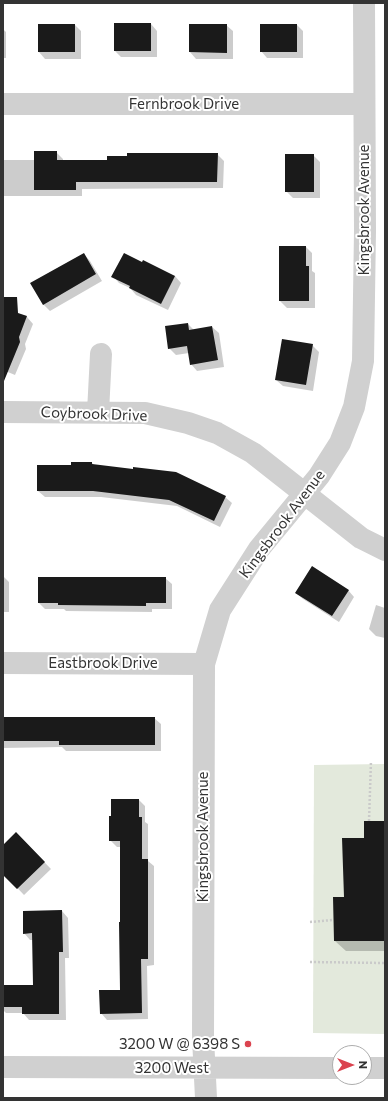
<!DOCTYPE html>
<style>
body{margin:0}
#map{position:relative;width:388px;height:1101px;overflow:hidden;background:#fff;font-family:Commissioner,sans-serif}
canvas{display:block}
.frame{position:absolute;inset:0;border:4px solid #333;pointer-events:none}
.north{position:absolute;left:332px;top:1045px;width:40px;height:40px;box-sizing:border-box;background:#fff;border:1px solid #adadad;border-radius:50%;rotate:90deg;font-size:11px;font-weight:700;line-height:16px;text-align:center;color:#333}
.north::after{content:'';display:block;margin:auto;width:14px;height:18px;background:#db434f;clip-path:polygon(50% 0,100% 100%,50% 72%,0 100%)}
</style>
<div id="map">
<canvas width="388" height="1101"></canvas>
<div class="frame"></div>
<div class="north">N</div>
</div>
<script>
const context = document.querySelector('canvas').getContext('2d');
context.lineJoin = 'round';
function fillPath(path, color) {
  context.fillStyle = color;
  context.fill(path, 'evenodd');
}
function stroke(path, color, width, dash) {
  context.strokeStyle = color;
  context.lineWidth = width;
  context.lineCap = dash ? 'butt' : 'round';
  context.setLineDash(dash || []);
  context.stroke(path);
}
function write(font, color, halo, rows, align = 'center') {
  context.font = font + ' Commissioner,sans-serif';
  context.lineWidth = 4;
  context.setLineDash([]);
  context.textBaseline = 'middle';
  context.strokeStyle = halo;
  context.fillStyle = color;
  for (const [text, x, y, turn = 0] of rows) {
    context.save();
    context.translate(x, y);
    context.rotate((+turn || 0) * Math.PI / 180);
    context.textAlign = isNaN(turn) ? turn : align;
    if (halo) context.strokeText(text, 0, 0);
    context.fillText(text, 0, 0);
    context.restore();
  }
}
fillPath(new Path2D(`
 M 385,764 L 385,1034 L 313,1033 L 314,765 Z`), '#e3e9dc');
fillPath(new Path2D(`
 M 151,24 L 157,31 L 157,57 L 121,57 L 115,51 Z
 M 39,25 L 75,25 L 81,31 L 81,59 L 45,59 L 39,52 Z
 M 190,25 L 226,25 L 233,31 L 233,59 L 196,59 L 190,52 Z
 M 297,25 L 303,31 L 303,58 L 267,58 L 261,51 Z
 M 3,29 L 6,32 L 6,58 L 3,58 Z
 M 56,152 L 63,159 L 63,161 L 108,161 L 217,154 L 224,161 L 223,188 L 82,189 L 82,196 L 3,196 L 3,160 L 35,160 Z
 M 313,155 L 320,162 L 320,198 L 293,198 L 286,191 Z
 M 306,247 L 312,253 L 312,271 L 315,273 L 315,308 L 287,308 L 280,301 Z
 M 84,254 L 90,261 L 102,281 L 50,311 L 43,304 Z
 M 142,263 L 175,276 L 181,283 L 168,310 L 136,295 L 130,288 L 119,283 L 113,276 Z
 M 3,308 L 27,317 L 33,324 L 25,344 L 26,349 L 15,375 L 3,370 Z
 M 188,324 L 194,330 L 212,327 L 219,333 L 224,367 L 197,371 L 191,364 L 189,353 L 176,355 L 169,348 Z
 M 312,345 L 319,352 L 313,391 L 283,386 L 276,380 Z
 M 92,463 L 94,465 L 225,497 L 232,503 L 220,527 L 177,506 L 101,497 L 45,497 L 38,491 L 72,466 Z
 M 3,469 L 4,470 L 4,496 L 3,496 Z
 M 3,576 L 9,582 L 9,612 L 3,612 Z
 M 165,578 L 172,584 L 172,609 L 152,609 L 152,612 L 66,611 L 64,609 L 45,609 L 39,603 Z
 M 348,590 L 354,597 L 339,622 L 303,599 L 296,593 Z
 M 376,605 L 385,608 L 385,638 L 376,636 L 369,629 Z
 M 3,718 L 154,718 L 161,724 L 161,751 L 66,751 L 62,747 L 3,748 Z
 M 139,800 L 145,806 L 145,822 L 148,824 L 148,861 L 154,866 L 154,965 L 147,966 L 148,1019 L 107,1020 L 101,1013 L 121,991 L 121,847 L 117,847 L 110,840 Z
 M 385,822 L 385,951 L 346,951 L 335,941 L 345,898 L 365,839 Z
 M 16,833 L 51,869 L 24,895 L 3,873 L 3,846 Z
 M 62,911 L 68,918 L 69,958 L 65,958 L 66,1020 L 29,1020 L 23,1013 L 6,1013 L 3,1010 L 3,986 L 34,986 L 33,940 L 30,940 L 24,933 Z`), '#0003');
fillPath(new Path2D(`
 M 114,23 L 151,23 L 151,51 L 114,51 Z
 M 38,24 L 75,24 L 75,52 L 38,52 Z
 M 189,24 L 227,24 L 227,53 L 189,52 Z
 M 260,24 L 297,24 L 297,52 L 260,52 Z
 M 34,151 L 57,151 L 57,160 L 107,160 L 107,156 L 127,156 L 127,153 L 218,153 L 217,182 L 76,182 L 76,190 L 34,190 Z
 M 285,154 L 314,154 L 314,192 L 285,192 Z
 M 279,246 L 306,246 L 306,266 L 309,266 L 309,301 L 279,301 Z
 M 84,253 L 96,274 L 43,305 L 30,283 Z
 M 124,253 L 142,262 L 143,260 L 175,276 L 161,304 L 129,288 L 130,286 L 111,277 Z
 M 3,297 L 17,297 L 18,313 L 27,316 L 19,337 L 20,342 L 4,381 Z
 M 188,323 L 189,330 L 212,326 L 218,360 L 190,365 L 187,346 L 168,349 L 165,326 Z
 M 282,339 L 313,344 L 306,385 L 275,380 Z
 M 71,462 L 92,462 L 92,464 L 133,469 L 133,467 L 176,472 L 226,496 L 214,521 L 169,500 L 93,491 L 37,491 L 37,465 L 71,465 Z
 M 312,566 L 349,590 L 332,616 L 295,593 Z
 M 38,577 L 166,577 L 166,603 L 146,603 L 146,606 L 58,605 L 58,603 L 38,603 Z
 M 3,717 L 155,717 L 155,745 L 59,745 L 59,741 L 3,741 Z
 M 111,799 L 139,799 L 139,817 L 142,817 L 142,859 L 148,859 L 148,959 L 141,959 L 142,1013 L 100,1014 L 99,990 L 120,990 L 119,922 L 120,922 L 120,841 L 109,841 L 109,816 L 111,816 Z
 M 364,821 L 385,821 L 385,941 L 334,941 L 333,897 L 344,897 L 342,838 L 364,838 Z
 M 16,832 L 45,862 L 17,889 L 3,875 L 3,845 Z
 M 62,910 L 63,952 L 59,952 L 59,1014 L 22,1014 L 22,1007 L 3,1007 L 3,985 L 33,985 L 32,933 L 23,934 L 23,911 Z`), '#1a1a1a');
stroke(new Path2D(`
 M 369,821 L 371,761
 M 310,922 L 333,920
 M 310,962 L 385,963`), '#cacaca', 2.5, [2, 2]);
stroke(new Path2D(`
 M 3,104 L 364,104
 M 3,412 L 145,413 L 188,423 L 217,433 L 253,453 L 361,538 L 385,550
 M 98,412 L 101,354
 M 3,663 L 204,664
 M 3,1067 L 340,1068
 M 364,1068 L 385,1068
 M 206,1098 L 203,1038 L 204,664 L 220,610 L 259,549 L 319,476 L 340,443 L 354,407 L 363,361 L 365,231 L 364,3`), '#d0d0d0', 22);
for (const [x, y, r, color] of [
 [248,1044,4,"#db434f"]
]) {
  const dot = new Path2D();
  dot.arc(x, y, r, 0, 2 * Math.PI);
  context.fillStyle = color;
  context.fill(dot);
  stroke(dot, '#fff', 1.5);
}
write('15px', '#333', '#fff', [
 ["Fernbrook Drive",184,104],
 ["Kingsbrook Avenue",364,210,-90],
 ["Coybrook Drive",94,414,2],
 ["Kingsbrook Avenue",282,524,-53],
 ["Eastbrook Drive",103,663],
 ["Kingsbrook Avenue",203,837,-90],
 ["3200 West",172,1068]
]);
write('15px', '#333', '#fff', [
 ["3200 W @ 6398 S",240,1044]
], 'right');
</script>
